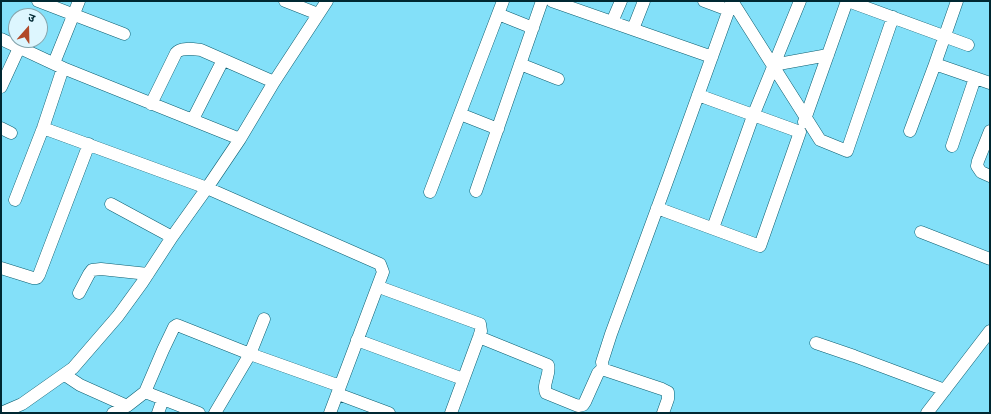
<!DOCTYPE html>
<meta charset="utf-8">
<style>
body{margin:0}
#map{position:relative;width:991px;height:414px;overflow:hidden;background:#83e0f9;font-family:"Golos Text","Noto Sans Devanagari",sans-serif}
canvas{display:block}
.frame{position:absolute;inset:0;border:2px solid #002832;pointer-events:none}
.north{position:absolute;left:8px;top:8px;width:40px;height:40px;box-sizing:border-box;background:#ddf6fe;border:1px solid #85a4ac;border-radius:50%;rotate:20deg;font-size:11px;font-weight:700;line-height:16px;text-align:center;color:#002832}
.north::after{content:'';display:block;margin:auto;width:14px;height:18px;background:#b14928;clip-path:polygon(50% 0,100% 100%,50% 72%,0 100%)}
</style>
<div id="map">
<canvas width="991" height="414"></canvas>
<div class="frame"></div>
<div class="north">उ</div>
</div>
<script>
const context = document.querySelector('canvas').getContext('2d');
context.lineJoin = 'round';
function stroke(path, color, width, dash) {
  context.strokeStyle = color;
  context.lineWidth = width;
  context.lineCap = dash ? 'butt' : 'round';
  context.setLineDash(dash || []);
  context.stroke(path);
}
const minor = new Path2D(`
 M 38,1 L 124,34
 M 285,1 L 318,14
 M 552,1 L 712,57
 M 704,1 L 728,10
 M 732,1 L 820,140 L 847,151 L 893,17
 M 848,1 L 968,45
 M 957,1 L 935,64 L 990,83
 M 498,14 L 533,28
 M 612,22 L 621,1
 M 633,29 L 644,1
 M 1,39 L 63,68 L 240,139
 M 54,63 L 79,1
 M 520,64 L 558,79
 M 773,65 L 828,55
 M 1,87 L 19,48
 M 151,104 L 176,53 C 181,47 193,49 201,50 L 274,82
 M 460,114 L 498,129
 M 193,119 L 223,60
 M 804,122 L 847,1
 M 1,128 L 11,133
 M 43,128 L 207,188 L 380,264 L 383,272 L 330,413
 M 910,131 L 935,64
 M 990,131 L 978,161 L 977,166 L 981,172 L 990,176
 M 952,146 L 975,78
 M 476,191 L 542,1
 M 430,192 L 503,1
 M 15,200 L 43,128 L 63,68
 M 111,204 L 172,237
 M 657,208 L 760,246 L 800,132 L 698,95
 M 713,228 L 753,116 L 800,1
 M 921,232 L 990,259
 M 1,268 L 33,278 L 37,278 L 39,275 L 89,144
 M 379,287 L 480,324 L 481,331 L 479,337 L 451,413
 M 79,293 L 89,274 L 92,270 L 101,269 L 148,274
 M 479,337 L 548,365 C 551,374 542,384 546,393 L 578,406 L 583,405 L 585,402 L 598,373 L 603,368
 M 357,340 L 463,379
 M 816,343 L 854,356 L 945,390
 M 65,375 L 80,385 L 127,406
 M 145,392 L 199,413
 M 338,394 L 389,413
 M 1,413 L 22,404 L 73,368 L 118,316 L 142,283 L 172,237 L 207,188 L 240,139 L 274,82 L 327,1
 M 113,413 L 127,406 L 145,392 L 163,350 L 174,327 L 177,325 L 250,354 L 340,386
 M 158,413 L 163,399
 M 215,413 L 250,354 L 264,319
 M 663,413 L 668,399 L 668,392 L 662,389 L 605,370 L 603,368 L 602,362 L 611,334 L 669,176 L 732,1
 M 927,413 L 990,331`);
stroke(minor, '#0d5e70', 13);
stroke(minor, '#fff', 12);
</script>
